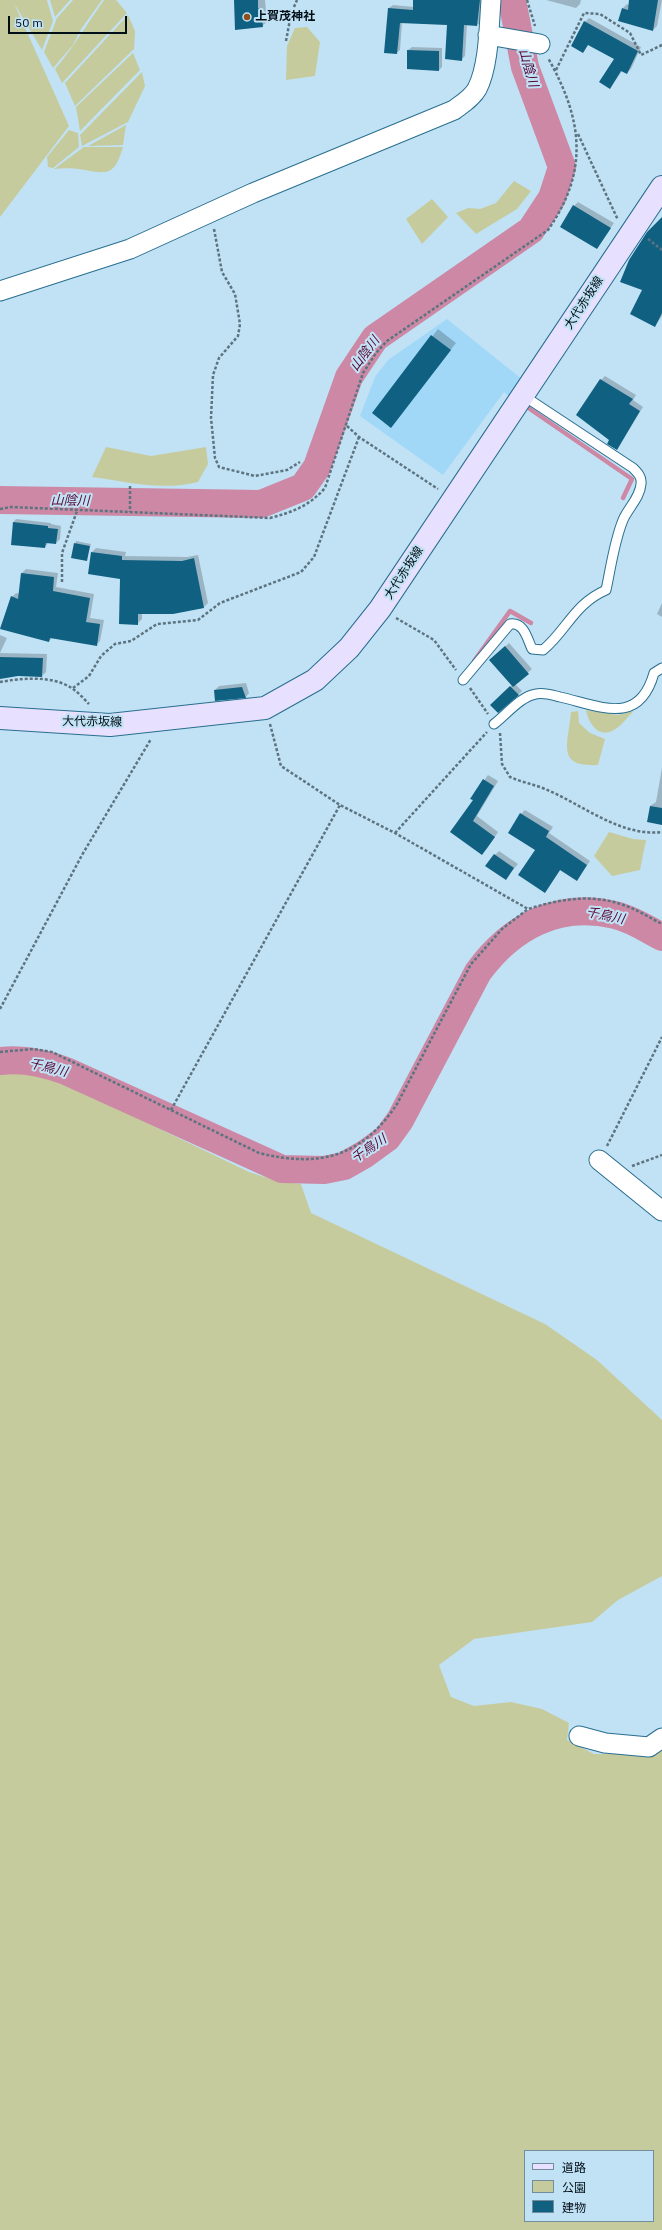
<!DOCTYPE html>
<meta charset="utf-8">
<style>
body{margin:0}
#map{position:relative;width:662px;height:2230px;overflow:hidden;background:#c1e2f4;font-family:"IBM Plex Sans","Noto Sans JP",sans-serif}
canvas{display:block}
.legend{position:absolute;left:524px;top:2150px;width:130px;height:72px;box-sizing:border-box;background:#c1e2f4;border:1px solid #748d9c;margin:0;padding:5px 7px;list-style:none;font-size:12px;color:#000e17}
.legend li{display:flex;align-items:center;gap:8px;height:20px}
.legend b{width:20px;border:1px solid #748d9c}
.scale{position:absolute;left:8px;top:16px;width:119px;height:18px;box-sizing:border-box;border:2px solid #000e17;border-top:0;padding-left:5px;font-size:12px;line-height:14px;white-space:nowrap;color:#000e17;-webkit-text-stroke:3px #c1e2f4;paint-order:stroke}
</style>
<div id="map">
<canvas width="662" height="2230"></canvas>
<ul class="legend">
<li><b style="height:5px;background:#e7e0ff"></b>道路</li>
<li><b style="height:11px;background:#c6cb9d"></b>公園</li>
<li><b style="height:11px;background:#106082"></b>建物</li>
</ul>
<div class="scale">50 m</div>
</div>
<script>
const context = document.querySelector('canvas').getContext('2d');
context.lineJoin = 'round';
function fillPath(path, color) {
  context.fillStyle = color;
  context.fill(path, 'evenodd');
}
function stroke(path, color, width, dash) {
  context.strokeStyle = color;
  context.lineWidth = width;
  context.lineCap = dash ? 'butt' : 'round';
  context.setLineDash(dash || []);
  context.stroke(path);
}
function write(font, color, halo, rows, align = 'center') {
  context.font = font + ' "IBM Plex Sans","Noto Sans JP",sans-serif';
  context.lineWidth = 4;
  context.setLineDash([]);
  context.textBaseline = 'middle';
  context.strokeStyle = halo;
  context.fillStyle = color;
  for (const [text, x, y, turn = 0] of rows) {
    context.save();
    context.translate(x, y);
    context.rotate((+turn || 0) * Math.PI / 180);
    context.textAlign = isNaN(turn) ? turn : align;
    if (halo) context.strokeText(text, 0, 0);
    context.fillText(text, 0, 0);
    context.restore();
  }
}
fillPath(new Path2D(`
 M 447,319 L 523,380 L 512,399 L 504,392 L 443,475 L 360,416 L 375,377 L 388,360 Z`), '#a1d8f7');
fillPath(new Path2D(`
 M 0,0 L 47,0 L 53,21 L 42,50 L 14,3 L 69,126 L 0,217 Z
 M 50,0 L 70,0 L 55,17 Z
 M 73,0 L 102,0 L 81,29 L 73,45 L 53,68 L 44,52 L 57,18 Z
 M 104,0 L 116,0 L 127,13 L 62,83 L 55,69 C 74,47 87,24 104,0 Z
 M 128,15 L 135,31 L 134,49 L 75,106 L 65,83 Z
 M 307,27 L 320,42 L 315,76 L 286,80 L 287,46 L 295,28 Z
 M 133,53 L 140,70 L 80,131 L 76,107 Z
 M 142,72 L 145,86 L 128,122 L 82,146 L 80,135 Z
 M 126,125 L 123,145 L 88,146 Z
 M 69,130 L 78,133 L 79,147 L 53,168 L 48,167 L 47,157 Z
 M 84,147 L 123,147 C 115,173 110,175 85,170 C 75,168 64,168 54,169 Z
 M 514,181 L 531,191 L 517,209 L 476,234 L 456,213 L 468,208 L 480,209 L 496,203 Z
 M 432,199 L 448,217 L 422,244 L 406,219 Z
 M 106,447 L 151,456 L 206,447 L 208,464 L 198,482 C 162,491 128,482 92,477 Z
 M 586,710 L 618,715 L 634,711 C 627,717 620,728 612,731 C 597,738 588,721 586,710 Z
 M 578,711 L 579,723 L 590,733 L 605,739 L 598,765 C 556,767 568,745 571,712 Z
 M 609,832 L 633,839 L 646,840 L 640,870 L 612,876 L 594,856 Z
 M 12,1072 L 34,1073 L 54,1078 L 249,1172 L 277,1181 L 301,1184 L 311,1213 L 545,1324 L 597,1360 L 662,1420 L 662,1576 L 618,1600 L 592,1622 L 474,1639 L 439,1665 L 451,1697 L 474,1706 L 511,1702 L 542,1709 L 569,1723 L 567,1740 L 594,1754 L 652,1754 L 662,1746 L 662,2230 L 0,2230 L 0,1074 ZM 525,2151 L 653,2151 L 653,2221 L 525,2221 Z`), '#c6cb9d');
fillPath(new Path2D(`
 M 235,0 L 265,0 L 267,22 L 262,26 Z
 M 414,0 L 482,0 L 481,22 L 477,25 L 467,24 L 465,56 L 461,60 L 448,24 L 402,22 L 400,50 L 396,53 L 389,8 L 393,5 L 414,7 Z
 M 546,0 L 581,0 L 580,4 L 576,8 Z
 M 630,0 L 662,0 L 657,26 L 653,30 L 623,8 L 627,4 L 629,5 Z
 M 589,18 L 641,47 L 631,69 L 627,73 L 622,71 L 610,88 L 615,59 L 590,40 L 583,52 L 585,22 Z
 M 412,47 L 442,48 L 442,67 L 439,70 L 408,50 Z
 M 578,202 L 614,223 L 597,248 L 574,206 Z
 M 662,218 L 662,316 L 655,326 L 643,289 Z
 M 438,329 L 456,343 L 391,427 L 373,413 Z
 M 605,376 L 636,395 L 633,400 L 643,407 L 617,449 L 611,440 L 601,380 Z
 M 16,519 L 51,523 L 51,524 L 61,526 L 60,539 L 56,543 L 49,542 L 45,547 L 35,534 L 12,524 Z
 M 76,541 L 91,544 L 86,560 L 72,557 Z
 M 96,548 L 126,552 L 125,556 L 187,557 L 198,555 L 208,603 L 204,607 L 142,613 L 142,619 L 138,623 L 121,578 L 92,552 Z
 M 26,569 L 58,573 L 56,587 L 94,594 L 90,618 L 104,620 L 100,641 L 96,645 L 52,638 L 49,641 L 0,628 L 12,597 L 16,593 L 20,594 L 22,573 Z
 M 662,603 L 662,617 L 657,614 Z
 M 0,635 L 7,638 L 0,653 L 47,654 L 46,672 L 42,676 L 18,675 L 0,678 Z
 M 509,643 L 532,669 L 515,684 L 522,691 L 518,695 L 491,705 L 512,685 L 495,656 Z
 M 246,683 L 249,693 L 246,697 L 216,700 L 215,690 L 219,686 Z
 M 662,768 L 662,824 L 650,806 L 656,802 Z
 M 488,775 L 498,781 L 477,816 L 498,832 L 486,850 L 452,832 L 475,800 L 472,798 Z
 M 525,810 L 553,827 L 549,833 L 590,861 L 577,880 L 561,869 L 545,892 L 536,850 L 521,814 Z
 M 499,851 L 518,864 L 505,879 L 495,855 Z`), '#0003');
stroke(new Path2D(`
 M 527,407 L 632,479 L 623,498
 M 474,661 L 510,611 L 531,623`), '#cc88a5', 4.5);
stroke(new Path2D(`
 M 0,500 L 261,504 L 303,487 L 317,467 L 349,377 L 375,338 L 531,230 L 552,198 L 562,167 L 525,67 L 512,0
 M 0,1061 C 23,1058 45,1063 66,1071 L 282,1169 L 324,1170 L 344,1166 L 365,1154 L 387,1138 L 400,1120 L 478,972 C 511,927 558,901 615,915 C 632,919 647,929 662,937`), '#cc88a5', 28);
fillPath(new Path2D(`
 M 234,0 L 258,0 L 258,8 L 261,8 L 263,27 L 235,30 Z
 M 413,0 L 480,0 L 477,26 L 464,25 L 462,61 L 445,59 L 447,25 L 400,23 L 397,54 L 384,53 L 388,8 L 413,10 Z
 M 629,0 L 658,0 L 653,31 L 618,21 L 622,8 L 628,10 Z
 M 584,21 L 638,51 L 627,74 L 621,71 L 610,89 L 599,82 L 614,59 L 588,45 L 583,53 L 571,46 Z
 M 407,50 L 439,51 L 439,71 L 407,69 Z
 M 573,205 L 611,228 L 597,249 L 560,227 Z
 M 662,217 L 662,313 L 655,327 L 630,314 L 642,290 L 620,282 L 629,260 L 647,232 Z
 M 431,335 L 451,350 L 391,428 L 372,413 Z
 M 600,379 L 633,399 L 629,404 L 640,411 L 617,450 L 607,444 L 609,440 L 576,415 Z
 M 13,522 L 48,526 L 48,528 L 58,529 L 56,544 L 46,543 L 45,548 L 11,545 Z
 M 74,543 L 90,546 L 87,561 L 71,558 Z
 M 91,552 L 122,556 L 122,560 L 182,561 L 194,558 L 204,608 L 173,614 L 138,614 L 138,625 L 119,624 L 120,579 L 88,574 Z
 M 21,573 L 54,577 L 53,591 L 90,598 L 86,622 L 100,624 L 97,646 L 50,638 L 49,642 L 0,629 L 11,596 L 18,599 Z
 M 505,646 L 529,674 L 513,687 L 489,660 Z
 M 0,657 L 43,658 L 42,677 L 18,676 L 0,679 Z
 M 510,686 L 519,695 L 498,713 L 490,705 Z
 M 242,687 L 246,698 L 215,701 L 214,690 Z
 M 483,779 L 494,786 L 473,821 L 495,837 L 482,855 L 450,832 L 473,800 L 470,799 Z
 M 650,806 L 662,808 L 662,825 L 647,822 Z
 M 520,813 L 549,831 L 546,837 L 587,865 L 577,881 L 560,870 L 545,893 L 518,875 L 535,850 L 508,833 Z
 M 494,854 L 514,868 L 506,880 L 485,866 Z`), '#106082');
const lane = new Path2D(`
 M 463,680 L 510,624 C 524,622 527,638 532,649 L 543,650 C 567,630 574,604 606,590 C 611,567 614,542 623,520 C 628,508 640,498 641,484 C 642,477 638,473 633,468 L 524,396
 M 494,724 C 506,715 521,696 536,694 C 544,692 552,695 560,697 C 600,706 639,727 654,673 L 662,668`);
const street = new Path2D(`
 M 488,35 L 540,44
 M 0,291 L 130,249 L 253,193 L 454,110 C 462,104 472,98 477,89 C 489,66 489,26 491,0
 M 599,1160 L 662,1211
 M 579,1736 L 605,1743 L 649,1747 L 662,1738`);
const secondary = new Path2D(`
 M 0,718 L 110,725 L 265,708 L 315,680 L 349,648 L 380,609 L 662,187`);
stroke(lane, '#286e8f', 11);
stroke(street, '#286e8f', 21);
stroke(secondary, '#286e8f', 24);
stroke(new Path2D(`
 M 527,0 L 535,26
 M 286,41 L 291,14 L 297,0
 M 556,70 L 584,13 L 600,14 L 630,33 L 641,55 L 662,45
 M 578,134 L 618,220
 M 214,229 L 222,272 L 235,294 L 240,324 L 238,336 L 219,358 L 213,375 L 211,418 L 215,458 L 219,467 L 255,476 L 287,470 L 300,462
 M 648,239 L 662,250
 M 347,426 L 359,437 L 438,489
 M 130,486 L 130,512
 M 0,509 L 11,507 L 270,518 C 293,512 309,506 325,488 L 363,373 L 376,353 L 387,341 L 548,230 C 589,171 583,120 548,58
 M 62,582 L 62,553 L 77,511
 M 396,618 L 434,640 L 456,670
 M 0,682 C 21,678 54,675 73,689 C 79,693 84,699 89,704
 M 73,688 L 89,676 L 101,656 L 115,644 L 131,641 L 157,624 L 198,620 L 220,603 L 301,572 L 314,557 L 359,437
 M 470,688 L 488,714
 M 270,724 L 281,766 L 340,805 L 395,833 L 528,909 C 560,899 593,893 626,906 C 638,910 650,918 662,924
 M 500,733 L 502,764 L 510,777 C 521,782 533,784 545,789 C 582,804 620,837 662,832
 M 395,833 L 487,732
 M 0,1009 L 82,855 L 151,739
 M 0,1052 L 33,1049 L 52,1052 L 259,1153 C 319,1168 362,1157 397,1104 L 471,964 L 502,929 L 528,909
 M 171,1110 L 340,805
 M 607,1146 L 662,1037
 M 632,1166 L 662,1155`), '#5c7380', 2.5, [3, 2]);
stroke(lane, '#fff', 9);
stroke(street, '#fff', 19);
stroke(secondary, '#e7e0ff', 22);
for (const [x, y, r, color] of [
 [247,17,4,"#904e1d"]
]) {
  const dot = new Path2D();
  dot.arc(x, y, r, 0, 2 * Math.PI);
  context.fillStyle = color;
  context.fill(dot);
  stroke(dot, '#c1e2f4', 1.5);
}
write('bold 12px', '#000e17', '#c1e2f4', [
 ["上賀茂神社",255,17]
], 'left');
write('12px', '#000e17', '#c1e2f4', [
 ["大代赤坂線",584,303,-57],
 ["大代赤坂線",404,573,-57],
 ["大代赤坂線",92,722,1]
]);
write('italic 13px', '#580534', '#c1e2f4', [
 ["山陰川",528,68,74],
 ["山陰川",365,354,-53],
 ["山陰川",70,501,1],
 ["千鳥川",605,916,11],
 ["千鳥川",48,1068,14],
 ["千鳥川",369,1149,-34]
]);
</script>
